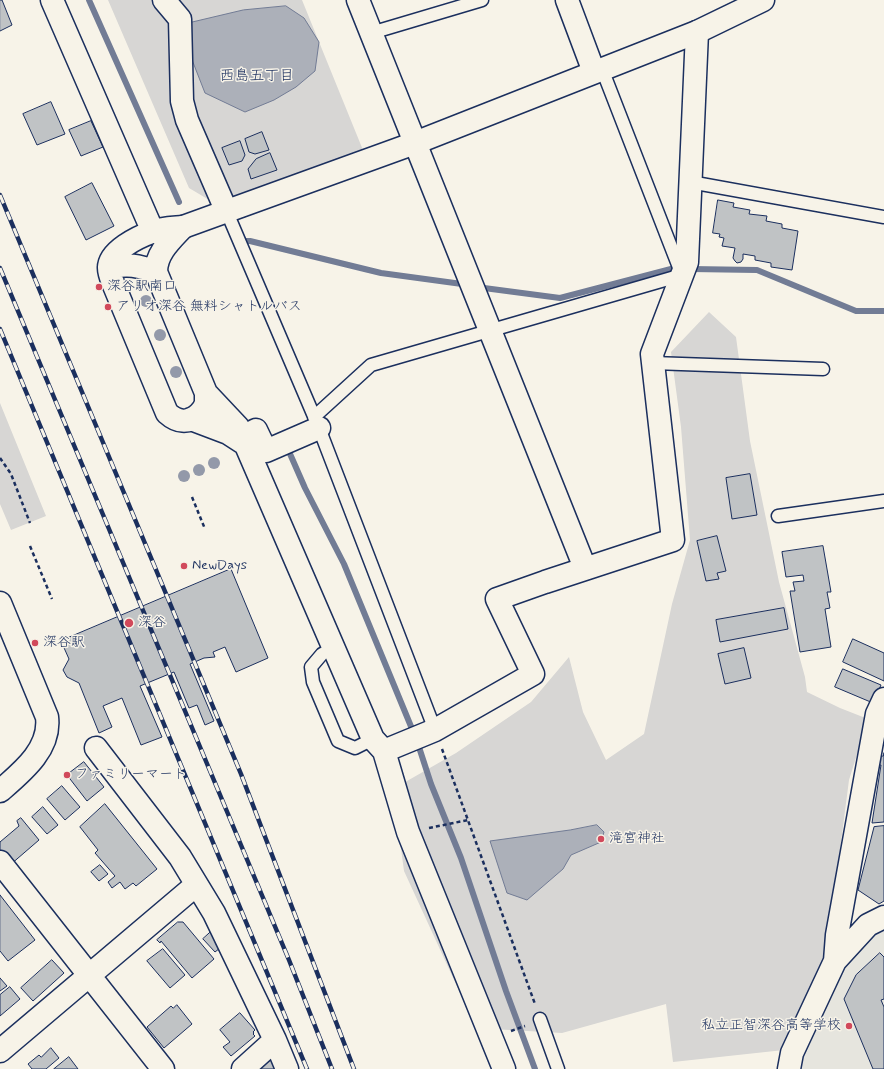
<!DOCTYPE html>
<meta charset="utf-8">
<style>
body{margin:0}
canvas{display:block;background:#f7f3e8}
</style>
<canvas width="884" height="1069"></canvas>
<script>
const context = document.querySelector('canvas').getContext('2d');
context.lineJoin = 'round';
function fillPath(path, color) {
  context.fillStyle = color;
  context.fill(path, 'evenodd');
}
function stroke(path, color, width, dash) {
  context.strokeStyle = color;
  context.lineWidth = width;
  context.lineCap = dash ? 'butt' : 'round';
  context.setLineDash(dash || []);
  context.stroke(path);
}
function write(font, color, halo, rows, align = 'center') {
  context.font = font + ' Mynerve,"Klee One",sans-serif';
  context.lineWidth = 3;
  context.setLineDash([]);
  context.textBaseline = 'middle';
  context.strokeStyle = halo;
  context.fillStyle = color;
  for (const [text, x, y, turn = 0] of rows) {
    context.save();
    context.translate(x, y);
    context.rotate((+turn || 0) * Math.PI / 180);
    context.textAlign = isNaN(turn) ? turn : align;
    if (halo) context.strokeText(text, 0, 0);
    context.fillText(text, 0, 0);
    context.restore();
  }
}
fillPath(new Path2D(`
 M 884,928 L 884,1069 L 799,1069 L 831,983 L 873,935 Z`), '#e6e5de');
fillPath(new Path2D(`
 M 108,0 L 302,0 L 367,160 L 226,210 L 189,188 Z
 M 709,312 L 736,337 L 750,441 L 779,582 L 805,677 L 807,692 L 840,708 L 868,719 L 849,780 L 825,966 L 784,1050 L 673,1062 L 666,1004 L 562,1033 L 492,1029 L 460,993 L 404,871 L 393,789 L 456,753 L 531,702 L 569,657 L 583,712 L 606,760 L 644,734 L 672,604 L 690,540 L 681,427 L 671,352 Z
 M 0,403 L 46,516 L 11,530 L 0,504 Z`), '#d7d6d4');
const water = new Path2D(`
 M 286,6 L 304,18 L 319,42 L 315,71 L 296,87 L 274,100 L 245,112 L 205,93 L 187,47 L 188,23 L 243,10 Z
 M 597,825 L 604,832 L 601,842 L 571,855 L 563,869 L 527,900 L 507,893 L 490,841 L 570,830 Z`);
fillPath(water, '#acb0b9');
stroke(water, '#727c95', 1);
stroke(new Path2D(`
 M 89,0 L 179,202
 M 246,241 L 250,241 L 381,273 L 462,284
 M 691,269 L 757,270 L 856,311 L 884,311
 M 484,288 L 560,298 L 671,269
 M 287,447 L 305,488 L 344,564 L 417,741 L 431,784 L 461,858 L 506,991 L 535,1069`), '#727c95', 6);
const building = new Path2D(`
 M 0,0 L 2,0 L 12,25 L 0,31 Z
 M 51,102 L 65,134 L 37,145 L 23,114 Z
 M 91,121 L 103,147 L 81,156 L 69,130 Z
 M 262,132 L 269,150 L 255,154 L 249,152 L 245,139 Z
 M 240,141 L 245,155 L 242,161 L 229,165 L 222,148 Z
 M 270,153 L 277,170 L 251,179 L 248,169 L 256,159 Z
 M 92,183 L 114,226 L 86,240 L 65,197 Z
 M 718,200 L 734,203 L 733,207 L 750,210 L 749,214 L 767,216 L 766,221 L 782,224 L 782,228 L 798,231 L 792,270 L 771,267 L 771,263 L 755,260 L 755,256 L 743,254 L 743,259 L 741,262 L 737,263 L 735,261 L 733,258 L 735,248 L 722,246 L 724,238 L 719,237 L 720,234 L 713,233 Z
 M 750,474 L 757,515 L 732,519 L 726,478 Z
 M 717,536 L 726,571 L 717,573 L 719,579 L 706,581 L 697,541 Z
 M 823,546 L 831,592 L 827,592 L 830,608 L 825,609 L 831,647 L 800,652 L 790,591 L 795,591 L 793,582 L 804,581 L 803,575 L 786,577 L 782,552 Z
 M 231,569 L 268,658 L 236,672 L 225,647 L 213,652 L 215,657 L 204,658 L 190,664 L 214,721 L 205,725 L 197,705 L 189,708 L 174,672 L 140,686 L 162,737 L 141,745 L 122,698 L 103,706 L 112,727 L 99,733 L 79,683 L 67,677 L 63,670 L 69,659 L 61,641 Z
 M 784,608 L 788,629 L 720,642 L 716,620 Z
 M 853,639 L 884,653 L 884,681 L 843,662 Z
 M 744,648 L 751,678 L 725,684 L 718,654 Z
 M 843,669 L 881,685 L 873,703 L 835,687 Z
 M 884,753 L 884,822 L 872,823 L 881,765 L 872,766 L 872,757 L 883,756 Z
 M 84,762 L 104,787 L 87,801 L 67,775 Z
 M 62,786 L 80,807 L 65,820 L 47,799 Z
 M 105,804 L 157,869 L 136,886 L 133,883 L 125,889 L 120,882 L 112,888 L 108,882 L 115,876 L 95,853 L 98,850 L 80,827 Z
 M 43,807 L 58,825 L 47,834 L 32,817 Z
 M 21,818 L 39,840 L 10,865 L 0,852 L 0,842 L 19,826 L 17,821 Z
 M 884,826 L 884,901 L 879,904 L 858,890 L 874,827 Z
 M 100,865 L 108,874 L 99,881 L 91,872 Z
 M 0,895 L 35,940 L 8,961 L 0,951 Z
 M 178,922 L 183,922 L 214,959 L 192,978 L 161,941 L 160,943 L 157,940 Z
 M 213,930 L 225,944 L 215,952 L 203,939 Z
 M 163,949 L 185,975 L 170,988 L 147,961 Z
 M 880,953 L 884,957 L 884,999 L 881,1000 L 884,1007 L 884,1069 L 873,1069 L 844,999 L 856,975 Z
 M 52,960 L 64,973 L 33,1001 L 21,988 Z
 M 0,978 L 7,986 L 0,991 Z
 M 10,987 L 20,999 L 0,1016 L 0,995 Z
 M 177,1005 L 192,1024 L 164,1048 L 147,1027 L 171,1006 L 173,1008 Z
 M 240,1013 L 255,1030 L 253,1032 L 254,1033 L 253,1034 L 255,1036 L 231,1056 L 223,1047 L 230,1042 L 220,1030 Z
 M 51,1048 L 59,1058 L 46,1069 L 32,1069 L 28,1064 L 39,1055 L 41,1057 Z
 M 69,1057 L 78,1069 L 54,1069 Z
 M 273,1058 L 277,1069 L 261,1069 Z`);
fillPath(building, '#c0c3c5');
stroke(building, '#1b2f5e', 1);
const lane = new Path2D(`
 M 371,33 L 482,0
 M 690,182 L 884,217
 M 226,210 L 319,428 L 435,730
 M 653,363 L 823,369
 M 314,417 L 371,365 L 682,275 L 602,69
 M 778,516 L 884,501
 M 334,648 L 322,654 L 311,667 L 313,682 L 338,741 L 355,748 L 373,739
 M 540,1019 L 558,1069`);
const street = new Path2D(`
 M 52,0 L 153,232
 M 164,0 L 180,19 L 182,101 L 187,120 L 226,210
 M 358,0 L 585,568
 M 567,0 L 594,72
 M 183,227 C 171,240 156,253 156,272 L 206,393 C 206,396 206,400 206,403 C 205,407 202,411 199,414 C 188,424 177,422 167,413 L 113,283 C 111,278 109,273 109,268 C 109,251 138,237 152,232 C 162,228 173,228 183,227 Z
 M 109,267 C 129,264 137,265 156,272
 M 206,393 L 238,427 L 373,739 L 384,751 L 408,832 L 504,1069
 M 191,419 L 228,433 L 245,444
 M 259,452 L 250,433 L 256,430 L 266,451 L 319,428
 M 0,603 L 47,717 C 51,749 22,772 0,791
 M 96,748 L 180,857 L 214,913 L 275,1040 L 243,1069
 M 384,751 L 435,730 L 533,674 L 497,599 L 545,582 L 673,540 L 652,354 L 687,262 L 697,32
 M 0,862 L 163,1069
 M 835,961 L 837,935 L 877,714 L 884,699
 M 275,1040 L 287,1069
 M 0,1051 L 196,885
 M 789,1069 L 792,1053 L 835,961 L 868,925 L 884,917`);
const secondary = new Path2D(`
 M 183,227 L 415,143 L 697,32 L 763,0`);
stroke(lane, '#1b2f5e', 15);
stroke(street, '#1b2f5e', 25);
stroke(secondary, '#1b2f5e', 25);
stroke(new Path2D(`
 M 0,458 L 11,474 L 30,523
 M 192,497 L 205,529
 M 30,546 L 52,599
 M 442,749 L 535,1004
 M 429,828 L 468,820
 M 511,1031 L 525,1026`), '#1b2f5e', 2.5, [4, 3]);
stroke(lane, '#f7f3e8', 12);
stroke(street, '#f7f3e8', 22);
stroke(secondary, '#f7f3e8', 22);
const rail = new Path2D(`
 M 0,195 L 241,774 L 354,1069
 M 0,268 L 289,960 L 332,1069
 M 0,329 L 307,1069`);
stroke(rail, '#1b2f5e', 4.5);
stroke(rail, '#f7f3e8', 3, [9]);
context.fillStyle = '#9399a9';
for (const [x, y] of [
 [146,301],
 [160,335],
 [176,372],
 [214,463],
 [199,470],
 [184,476]
]) {
  context.beginPath();
  context.arc(x, y, 6, 0, 2 * Math.PI);
  context.fill();
}
for (const [x, y, r, color] of [
 [99,287,4,"#d1495b"],
 [108,307,4,"#d1495b"],
 [184,566,4,"#d1495b"],
 [129,623,5,"#d1495b"],
 [35,643,4,"#d1495b"],
 [67,775,4,"#d1495b"],
 [601,839,4,"#d1495b"],
 [849,1026,4,"#d1495b"]
]) {
  const dot = new Path2D();
  dot.arc(x, y, r, 0, 2 * Math.PI);
  context.fillStyle = color;
  context.fill(dot);
  stroke(dot, '#f7f3e8', 1.5);
}
write('14px', '#1b2f5e', '#f7f3e8', [
 ["深谷駅南口",107,287],
 ["アリオ深谷 無料シャトルバス",116,307],
 ["NewDays",192,566],
 ["深谷",138,623],
 ["深谷駅",43,643],
 ["ファミリーマート",75,775],
 ["滝宮神社",609,839],
 ["私立正智深谷高等学校",841,1026,"right"]
], 'left');
write('15px', '#1b2f5e', '#f7f3e8', [
 ["西島五丁目",257,77]
]);
</script>
